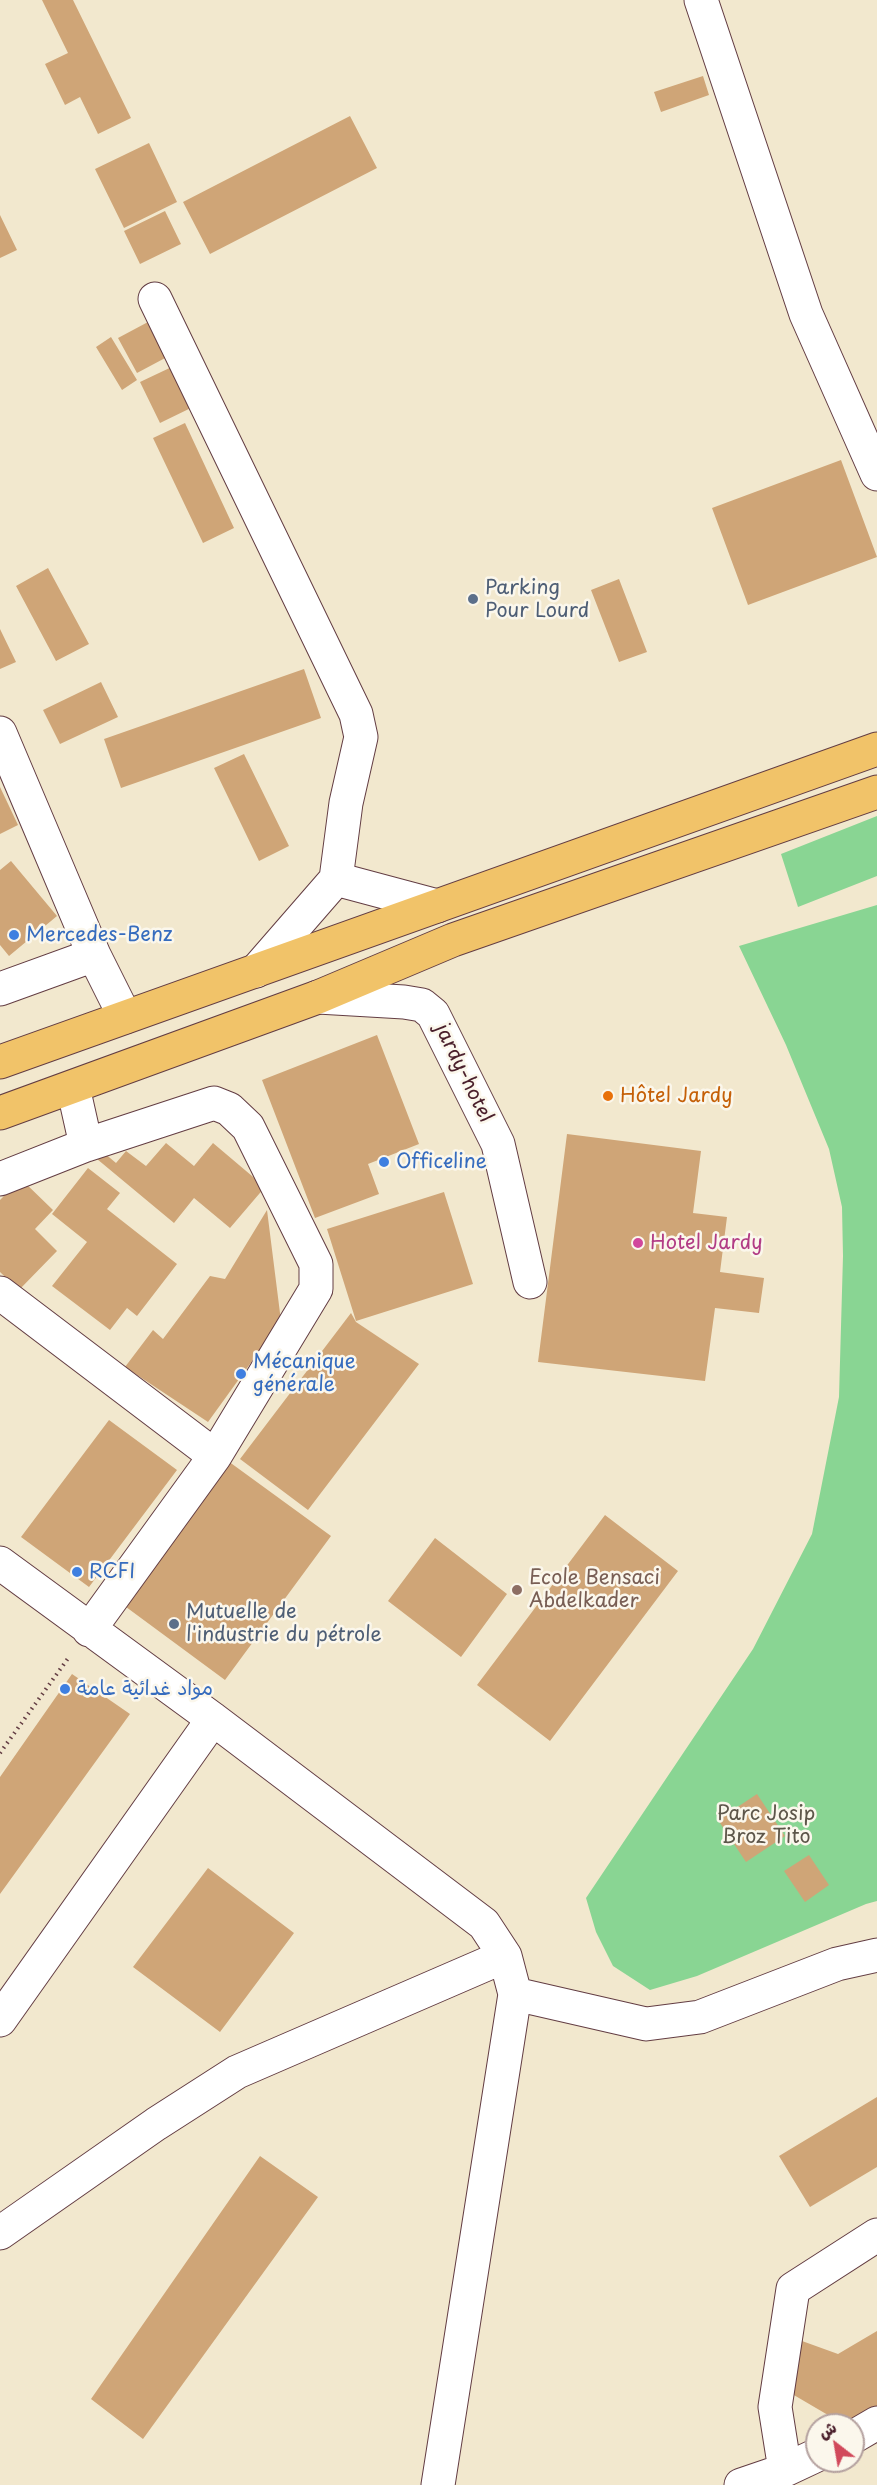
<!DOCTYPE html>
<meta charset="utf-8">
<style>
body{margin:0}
#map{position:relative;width:877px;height:2485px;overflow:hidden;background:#f2e8ce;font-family:"Playpen Sans","Playpen Sans Arabic",sans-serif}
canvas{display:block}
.north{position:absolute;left:805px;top:2413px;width:60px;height:60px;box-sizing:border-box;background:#fbf7ec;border:2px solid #b4a19f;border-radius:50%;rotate:329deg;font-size:16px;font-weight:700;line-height:24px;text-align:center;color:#4a1f2b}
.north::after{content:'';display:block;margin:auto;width:21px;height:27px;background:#d1495b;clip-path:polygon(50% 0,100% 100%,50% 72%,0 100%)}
</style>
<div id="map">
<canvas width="877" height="2485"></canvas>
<div class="north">ش</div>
</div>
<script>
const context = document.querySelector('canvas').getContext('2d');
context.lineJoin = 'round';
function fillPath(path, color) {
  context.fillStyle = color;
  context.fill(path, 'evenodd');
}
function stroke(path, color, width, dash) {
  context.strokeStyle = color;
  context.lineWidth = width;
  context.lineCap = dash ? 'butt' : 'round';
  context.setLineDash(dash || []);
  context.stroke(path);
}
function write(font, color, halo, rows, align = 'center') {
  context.font = font + ' "Playpen Sans","Playpen Sans Arabic",sans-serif';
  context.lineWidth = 5;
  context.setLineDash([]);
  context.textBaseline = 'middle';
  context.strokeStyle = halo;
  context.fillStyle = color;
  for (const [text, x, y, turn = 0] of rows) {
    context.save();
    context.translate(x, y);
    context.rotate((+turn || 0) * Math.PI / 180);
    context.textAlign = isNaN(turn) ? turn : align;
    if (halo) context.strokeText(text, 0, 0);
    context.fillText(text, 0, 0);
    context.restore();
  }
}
fillPath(new Path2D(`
 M 877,816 L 877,876 L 798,907 L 781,854 Z
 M 877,905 L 877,1901 L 866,1904 L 697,1976 L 650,1990 L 613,1966 L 596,1932 L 586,1898 L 753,1649 L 812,1534 L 839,1397 L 843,1256 L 842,1207 L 829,1149 L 786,1045 L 739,946 Z`), '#89d593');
fillPath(new Path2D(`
 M 42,0 L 73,0 L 131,118 L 98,134 L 80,97 L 65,105 L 45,64 L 68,53 Z
 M 703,76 L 709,95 L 661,112 L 654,92 Z
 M 350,116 L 377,168 L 210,254 L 183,202 Z
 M 149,143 L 177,202 L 124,228 L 95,169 Z
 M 165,211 L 181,244 L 140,264 L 124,231 Z
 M 0,215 L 17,250 L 0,258 Z
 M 148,322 L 167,357 L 137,373 L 118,338 Z
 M 111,337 L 137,380 L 122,390 L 96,347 Z
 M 178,364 L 197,405 L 160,423 L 140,382 Z
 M 185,423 L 234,528 L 203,543 L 153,438 Z
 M 841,460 L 877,557 L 748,605 L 712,508 Z
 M 48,568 L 89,644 L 56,661 L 16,586 Z
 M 619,579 L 647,652 L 619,662 L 591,590 Z
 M 0,629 L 16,662 L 0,669 Z
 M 304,669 L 321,718 L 121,788 L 104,739 Z
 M 101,682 L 118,717 L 60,744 L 43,710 Z
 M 244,754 L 289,846 L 259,861 L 214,768 Z
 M 0,787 L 18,825 L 0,834 Z
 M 11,861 L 57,916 L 9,956 L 0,945 L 0,870 Z
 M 377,1035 L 419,1144 L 368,1164 L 379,1194 L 315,1218 L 262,1080 Z
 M 567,1134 L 701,1151 L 693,1213 L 727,1217 L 720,1272 L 764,1278 L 759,1313 L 715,1308 L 705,1381 L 538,1362 Z
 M 166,1143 L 194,1166 L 213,1143 L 265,1187 L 230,1228 L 194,1198 L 174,1223 L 91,1154 L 97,1147 L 116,1163 L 126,1151 L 146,1166 Z
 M 88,1168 L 120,1193 L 107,1209 L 177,1264 L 137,1316 L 127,1308 L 110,1330 L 52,1286 L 87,1242 L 52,1214 Z
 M 21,1179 L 53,1210 L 35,1229 L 57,1251 L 19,1290 L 0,1272 L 0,1200 Z
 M 444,1192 L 473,1284 L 356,1321 L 327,1229 Z
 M 267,1210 L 281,1321 L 208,1422 L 125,1367 L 153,1330 L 163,1339 L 210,1276 L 225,1279 Z
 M 351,1313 L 356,1322 L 419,1364 L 308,1510 L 240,1459 Z
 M 109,1420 L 177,1470 L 89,1587 L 21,1537 Z
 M 228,1461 L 331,1536 L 225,1680 L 122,1604 Z
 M 605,1515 L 678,1571 L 550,1741 L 477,1685 Z
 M 435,1538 L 507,1594 L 461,1657 L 388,1601 Z
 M 72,1674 L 130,1714 L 0,1894 L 0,1777 Z
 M 757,1794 L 785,1836 L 746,1862 L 718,1820 Z
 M 809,1855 L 829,1885 L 805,1902 L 784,1871 Z
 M 208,1868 L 294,1933 L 220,2032 L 133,1967 Z
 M 877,2097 L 877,2167 L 810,2207 L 779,2156 Z
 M 260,2156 L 318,2197 L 143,2439 L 91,2399 Z
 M 877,2331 L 877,2408 L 845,2425 L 787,2391 L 802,2341 L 838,2354 Z`), '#cfa577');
const minor = new Path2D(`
 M 701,0 L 806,314 L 877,474
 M 155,299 L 356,714 L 361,737 L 346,803 L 336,879
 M 0,733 L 94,955 L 125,1017
 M 256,971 L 336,879 L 437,906
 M 0,989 L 94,955
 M 318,997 L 404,1002 L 422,1005 L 433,1014 L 498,1144 L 530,1282
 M 73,1087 L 86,1145
 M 0,1179 L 86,1145 L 214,1103 L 229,1109 L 248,1127 L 316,1264 L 316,1289 L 215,1456 L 89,1630
 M 0,1293 L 215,1456
 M 0,1563 L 213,1719 L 484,1924 L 505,1956 L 515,1994 L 438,2485
 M 515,1994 L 646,2024 L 700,2017 L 837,1964 L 877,1955
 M 0,2020 L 213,1719
 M 0,2233 L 156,2124 L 237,2072 L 505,1956
 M 853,2437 L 877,2423
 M 785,2470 L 775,2407 L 793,2289 L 877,2235
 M 741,2485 L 785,2470 L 817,2455`);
const highway = new Path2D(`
 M 0,1062 L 877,749
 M 0,1113 L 318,997 L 453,940 L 877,792`);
stroke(minor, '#633d43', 35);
stroke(highway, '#633d43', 35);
stroke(new Path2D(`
 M 0,1753 L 69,1657`), '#633d43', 4, [1.5, 4.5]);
stroke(minor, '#fff', 33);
stroke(highway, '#f1c369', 33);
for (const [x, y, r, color] of [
 [473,599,6,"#5c6f8a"],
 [14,935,6,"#3f7fe0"],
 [608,1096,6,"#e8710a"],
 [384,1162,6,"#3f7fe0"],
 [638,1243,6,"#d1479c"],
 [241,1374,6,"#3f7fe0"],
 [77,1572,6,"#3f7fe0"],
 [517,1590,6,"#8d6e63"],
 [174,1624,6,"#5c6f8a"],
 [65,1689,6,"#3f7fe0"]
]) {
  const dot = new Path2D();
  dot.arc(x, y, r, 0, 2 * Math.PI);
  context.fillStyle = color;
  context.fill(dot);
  stroke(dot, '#fbf7ec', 2);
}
write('20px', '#4e5e75', '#fbf7ec', [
 ["Parking",485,588],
 ["Pour Lourd",485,611],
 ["Mutuelle de",186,1612],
 ["l'industrie du pétrole",186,1635]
], 'left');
write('20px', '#366cbe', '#fbf7ec', [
 ["Mercedes-Benz",26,935],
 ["Officeline",396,1162],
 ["Mécanique",253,1362],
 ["générale",253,1385],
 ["RCFI",89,1572],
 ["مواد غدائية عامة",77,1689]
], 'left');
write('20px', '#4a1f2b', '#fbf7ec', [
 ["jardy-hotel",463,1073,64]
]);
write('20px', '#c56008', '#fbf7ec', [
 ["Hôtel Jardy",620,1096]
], 'left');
write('20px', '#b23c85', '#fbf7ec', [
 ["Hotel Jardy",650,1243]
], 'left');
write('20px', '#785e54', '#fbf7ec', [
 ["Ecole Bensaci",529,1578],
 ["Abdelkader",529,1601]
], 'left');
write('20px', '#5d564a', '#fbf7ec', [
 ["Parc Josip",766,1814],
 ["Broz Tito",766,1837]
]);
</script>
